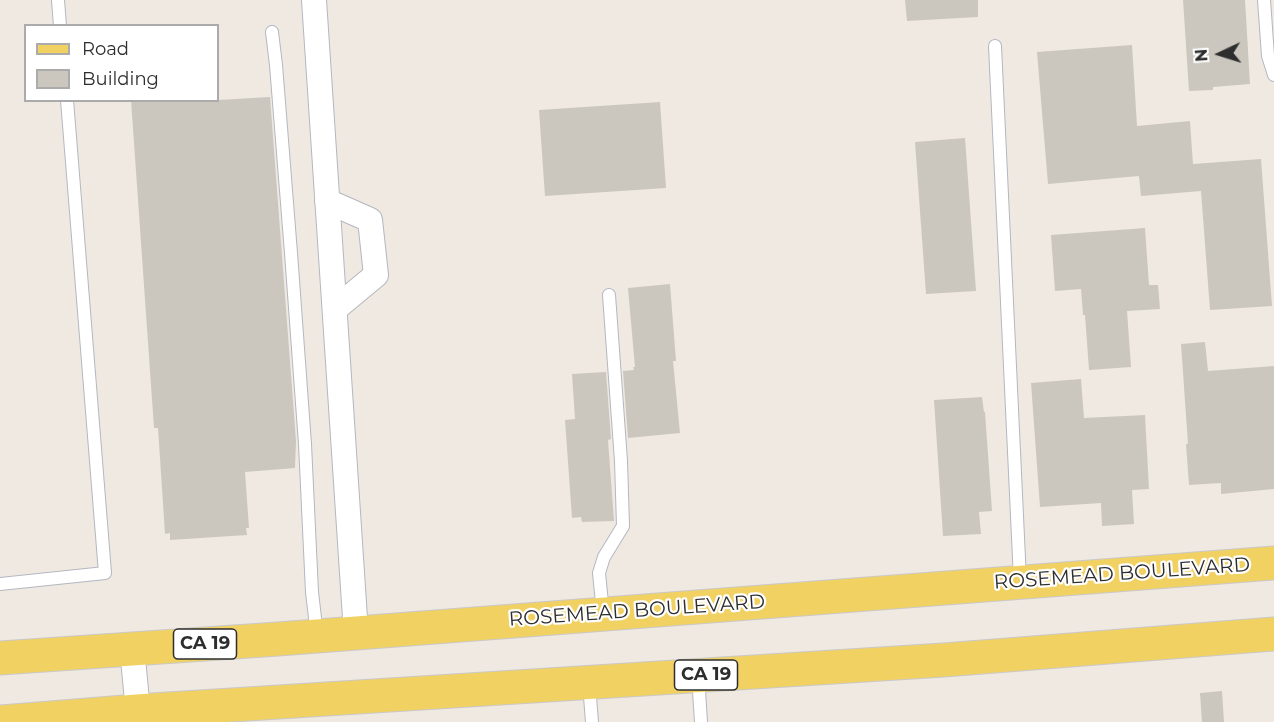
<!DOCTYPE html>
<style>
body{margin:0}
#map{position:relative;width:1274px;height:722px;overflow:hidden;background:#efe9e1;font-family:Montserrat,sans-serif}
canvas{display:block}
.legend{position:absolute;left:24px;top:24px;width:195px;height:78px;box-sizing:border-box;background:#fff;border:2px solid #ababab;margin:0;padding:8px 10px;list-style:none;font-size:18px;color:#2e2e2e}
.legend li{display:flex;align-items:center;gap:12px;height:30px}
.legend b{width:30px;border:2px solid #ababab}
.north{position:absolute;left:1190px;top:24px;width:60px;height:60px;-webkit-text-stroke:4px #fff;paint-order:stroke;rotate:266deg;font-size:16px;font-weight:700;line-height:24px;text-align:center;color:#2e2e2e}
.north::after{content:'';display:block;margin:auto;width:21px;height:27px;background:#2e2e2e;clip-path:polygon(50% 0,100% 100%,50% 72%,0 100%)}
</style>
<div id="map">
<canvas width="1274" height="722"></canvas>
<ul class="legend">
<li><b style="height:8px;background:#f2d163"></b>Road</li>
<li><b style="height:16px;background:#cbc7bf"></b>Building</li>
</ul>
<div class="north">N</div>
</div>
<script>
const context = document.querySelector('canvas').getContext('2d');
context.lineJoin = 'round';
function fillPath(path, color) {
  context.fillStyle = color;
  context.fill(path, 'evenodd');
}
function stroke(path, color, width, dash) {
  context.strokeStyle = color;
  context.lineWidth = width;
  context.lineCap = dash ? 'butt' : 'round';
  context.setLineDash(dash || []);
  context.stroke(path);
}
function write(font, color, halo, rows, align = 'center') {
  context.font = font + ' Montserrat,sans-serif';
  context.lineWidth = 4.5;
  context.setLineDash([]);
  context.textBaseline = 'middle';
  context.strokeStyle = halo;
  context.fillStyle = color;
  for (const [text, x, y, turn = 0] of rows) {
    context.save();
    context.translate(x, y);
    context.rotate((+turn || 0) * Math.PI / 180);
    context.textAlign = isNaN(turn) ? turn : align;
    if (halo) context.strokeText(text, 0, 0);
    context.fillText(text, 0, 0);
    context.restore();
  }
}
fillPath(new Path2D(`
 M 905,0 L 978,0 L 978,17 L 907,21 Z
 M 1183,0 L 1245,0 L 1250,84 L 1213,87 L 1213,90 L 1189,91 Z
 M 1132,45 L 1137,126 L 1190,121 L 1193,164 L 1261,159 L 1272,306 L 1210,310 L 1201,191 L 1141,196 L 1139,176 L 1048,184 L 1037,52 Z
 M 270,97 L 296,441 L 295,468 L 245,472 L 249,528 L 246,528 L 247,535 L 170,540 L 170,533 L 165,534 L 158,428 L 154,428 L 131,100 L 218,100 Z
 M 660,102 L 666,188 L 545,196 L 539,110 Z
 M 965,138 L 976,291 L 926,294 L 915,142 Z
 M 1145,228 L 1149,285 L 1158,285 L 1160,309 L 1127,311 L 1131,367 L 1089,370 L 1085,315 L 1083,315 L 1081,289 L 1055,291 L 1051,235 Z
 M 670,284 L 676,361 L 673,361 L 680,433 L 628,438 L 623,371 L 634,370 L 633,367 L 635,367 L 628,288 Z
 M 1205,342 L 1208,371 L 1274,366 L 1274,489 L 1221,494 L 1221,483 L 1189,485 L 1186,444 L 1188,444 L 1181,344 Z
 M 606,372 L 611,439 L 608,440 L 614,521 L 582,522 L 581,517 L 572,518 L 565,420 L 575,419 L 572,374 Z
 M 1081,379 L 1084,418 L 1145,415 L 1149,489 L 1132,490 L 1134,524 L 1102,526 L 1101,503 L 1040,507 L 1031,383 Z
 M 982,397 L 984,412 L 985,412 L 992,511 L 979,512 L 981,534 L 943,536 L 934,400 Z
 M 1222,691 L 1224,722 L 1202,722 L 1200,693 Z`), '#cbc7bf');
const service = new Path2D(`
 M 58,0 L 60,26
 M 1264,0 L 1268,56 L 1274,75
 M 272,32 L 276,65 L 291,253 L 305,444 L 312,592 L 317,635
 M 995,46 L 1020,580
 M 0,584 L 105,573 L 67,100
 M 603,613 L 599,573 L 604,557 L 623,526 L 621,461 L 609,295
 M 698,676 L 701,722
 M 589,684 L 592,722`);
const minor = new Path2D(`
 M 314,0 L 356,633
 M 327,201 L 370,220 L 376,275 L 335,309
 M 132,648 L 139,722`);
const primary = new Path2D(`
 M 0,658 L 278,639 L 1274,563
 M 0,722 L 137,711 L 944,660 L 1274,634`);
stroke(service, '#b4b7c1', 14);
stroke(minor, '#b4b7c1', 26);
stroke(primary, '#c9c9c9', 35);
stroke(service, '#fff', 12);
stroke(minor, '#fff', 24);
stroke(primary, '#f2d163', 33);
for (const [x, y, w] of [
 [205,644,63],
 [706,675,63]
]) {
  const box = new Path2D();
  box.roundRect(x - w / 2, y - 15, w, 30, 4.5);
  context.fillStyle = '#fff';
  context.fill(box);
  stroke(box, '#2e2e2e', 1.5);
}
write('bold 18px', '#2e2e2e', null, [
 ["CA 19",205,644],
 ["CA 19",706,675]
]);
write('20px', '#2e2e2e', '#fff', [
 ["ROSEMEAD BOULEVARD",1122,574,-4],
 ["ROSEMEAD BOULEVARD",637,611,-4]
]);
</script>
